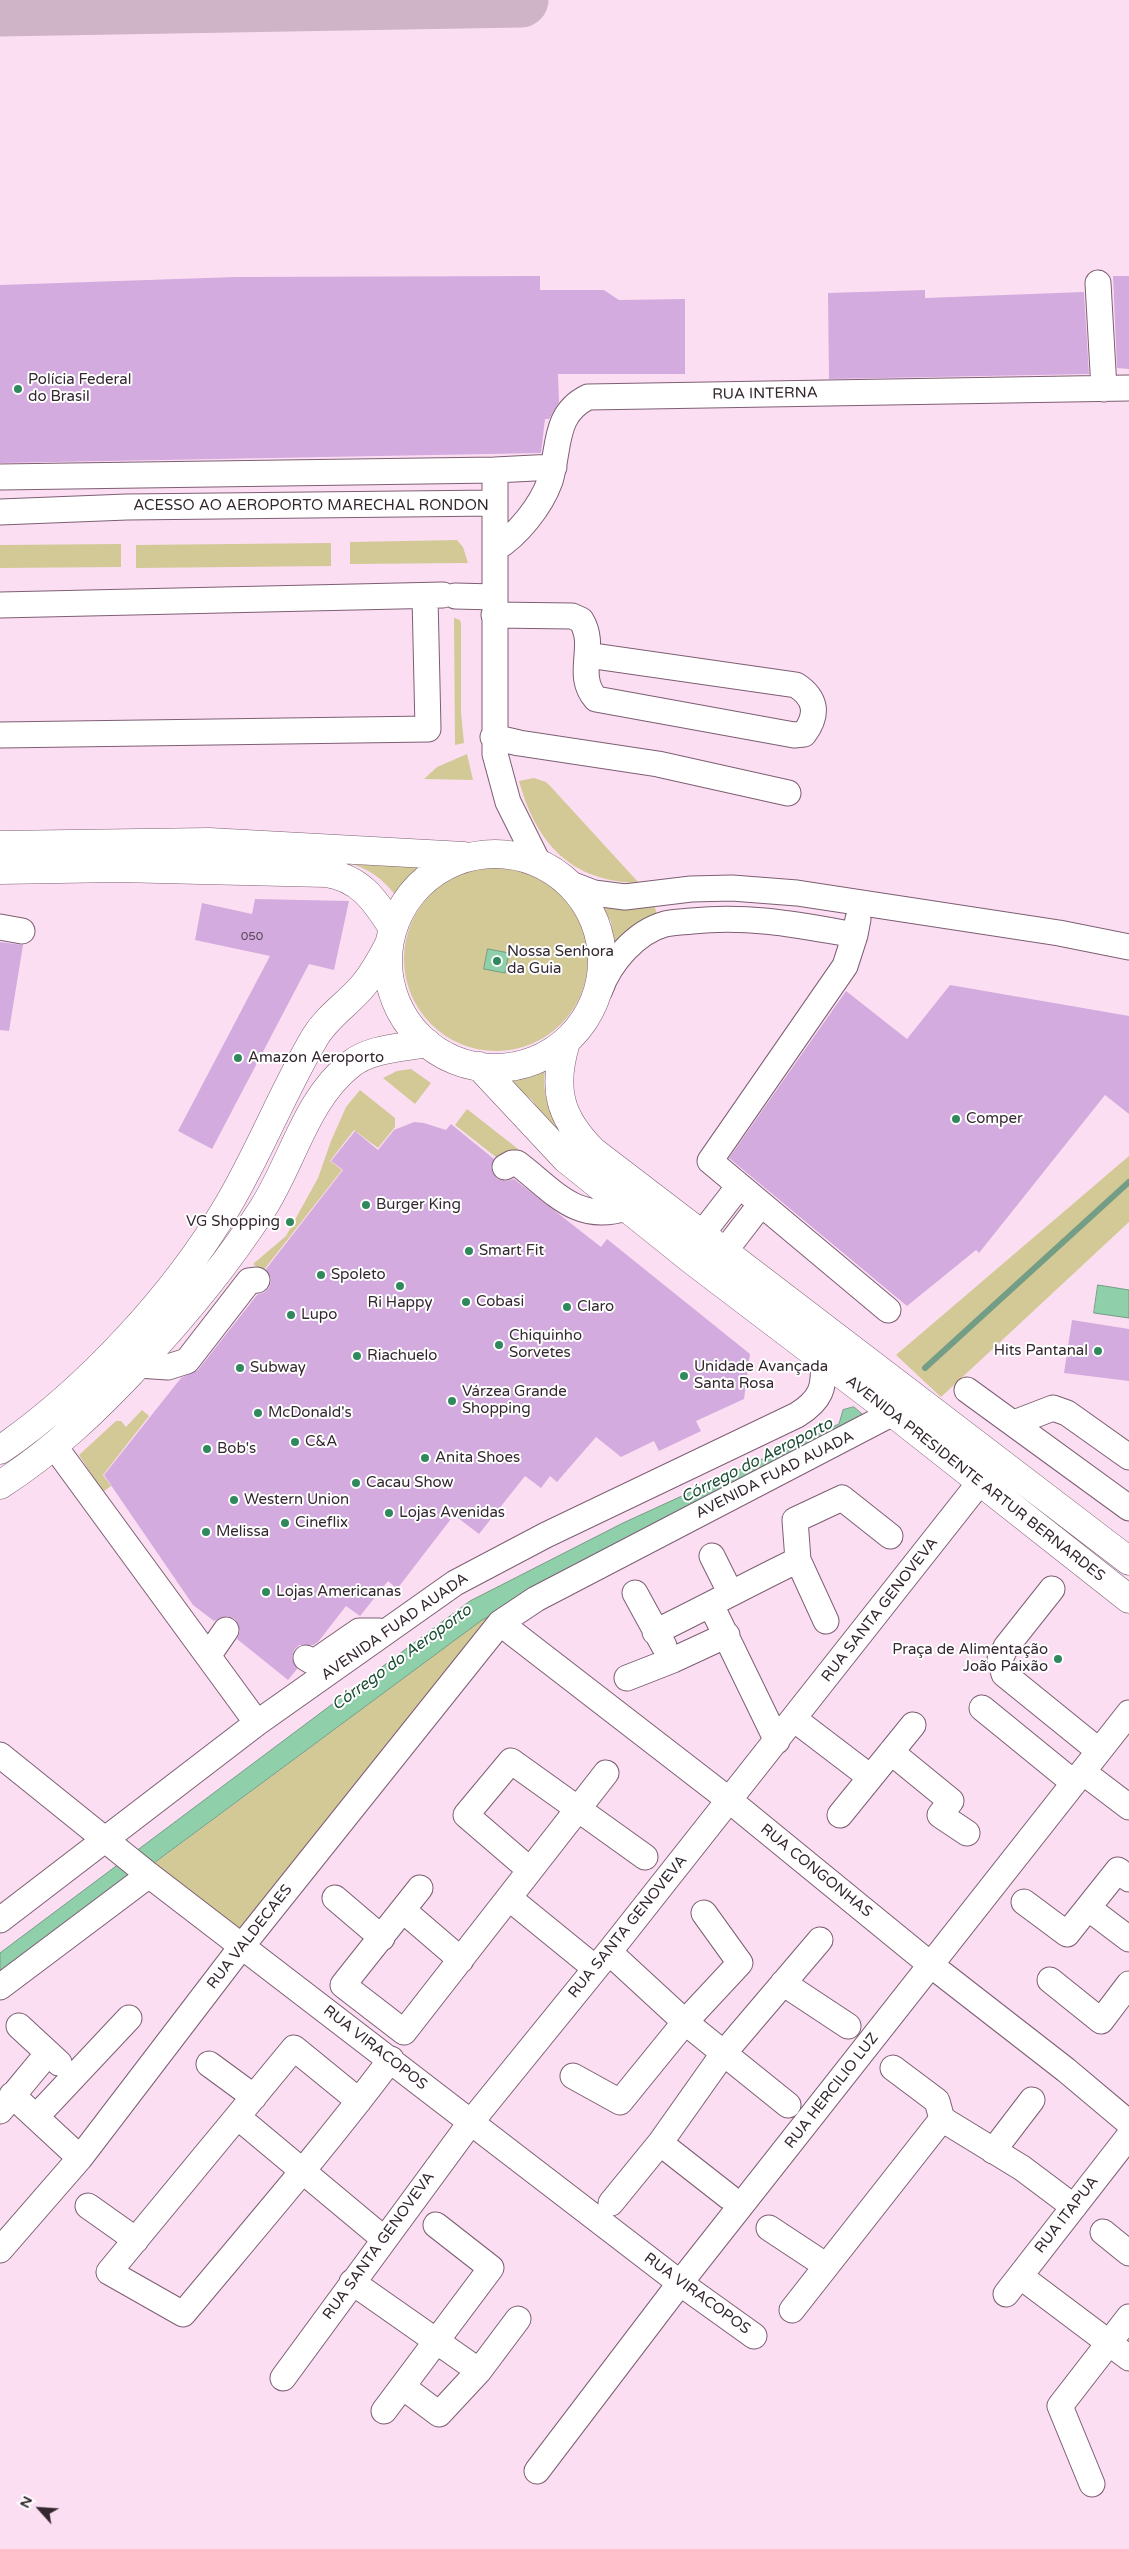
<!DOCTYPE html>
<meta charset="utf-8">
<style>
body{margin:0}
#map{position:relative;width:1129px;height:2549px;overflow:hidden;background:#fcdef2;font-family:"Varela Round",sans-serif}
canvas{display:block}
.north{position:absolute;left:15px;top:2484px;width:50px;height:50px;-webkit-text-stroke:4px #fff;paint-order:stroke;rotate:296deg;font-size:14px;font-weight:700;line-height:20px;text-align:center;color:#342730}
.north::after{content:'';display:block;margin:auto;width:18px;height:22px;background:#342730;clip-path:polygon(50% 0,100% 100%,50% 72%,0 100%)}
</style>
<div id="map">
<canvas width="1129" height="2549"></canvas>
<div class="north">N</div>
</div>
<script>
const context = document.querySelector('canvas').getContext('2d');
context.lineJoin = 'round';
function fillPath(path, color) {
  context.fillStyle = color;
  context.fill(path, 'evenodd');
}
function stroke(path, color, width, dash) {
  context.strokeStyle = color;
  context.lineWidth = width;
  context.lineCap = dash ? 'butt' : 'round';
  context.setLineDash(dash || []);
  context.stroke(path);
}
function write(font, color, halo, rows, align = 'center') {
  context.font = font + ' "Varela Round",sans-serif';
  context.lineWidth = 4;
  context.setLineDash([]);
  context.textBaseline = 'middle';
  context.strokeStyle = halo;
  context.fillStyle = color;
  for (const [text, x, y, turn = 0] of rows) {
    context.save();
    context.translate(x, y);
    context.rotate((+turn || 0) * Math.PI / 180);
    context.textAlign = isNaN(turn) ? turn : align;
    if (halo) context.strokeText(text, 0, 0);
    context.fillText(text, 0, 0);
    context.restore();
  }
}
fillPath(new Path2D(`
 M 457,540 L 463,547 L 468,563 L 350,564 L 350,542 Z
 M 331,543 L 331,566 L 136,568 L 136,545 Z
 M 121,544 L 121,567 L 0,568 L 0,545 Z
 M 454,618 L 460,620 L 461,624 L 461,712 L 464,743 L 455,745 Z
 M 467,754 L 473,780 L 424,779 L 437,767 Z
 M 534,778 L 546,782 L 552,788 L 639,883 C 571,882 536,843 519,781 Z
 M 347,863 L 431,863 L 413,874 L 396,896 C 382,878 369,868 347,863 Z
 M404 959a92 92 0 1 1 184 0a92 92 0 1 1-184 0Z
 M 601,904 L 654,904 L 658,918 L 636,924 L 613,943 L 611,922 Z
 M 411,1069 L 431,1083 L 415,1104 L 383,1078 L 397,1071 Z
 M 545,1069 C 542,1093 548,1112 562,1132 L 557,1137 L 532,1100 L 507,1080 L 529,1078 Z
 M 360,1090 L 395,1118 L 395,1127 L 378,1148 L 354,1130 L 330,1161 L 342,1170 L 263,1271 L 253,1264 L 286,1236 L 318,1178 L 331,1141 L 346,1107 Z
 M 467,1109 L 564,1185 L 511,1151 L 497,1158 L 455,1125 Z
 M 1129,1156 L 1129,1222 L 941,1397 L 896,1355 Z
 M 142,1410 L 149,1416 L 103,1475 L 111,1486 L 103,1492 L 79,1455 L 116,1421 L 121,1421 L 126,1427 Z
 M 870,1421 L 510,1610 L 241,1936 L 152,1865 L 482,1620 Z`), '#d2c996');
const water = new Path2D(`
 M 488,949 L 509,953 L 505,973 L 484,969 Z
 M 1098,1285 L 1129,1290 L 1129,1318 L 1094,1313 Z
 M 854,1407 L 870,1421 L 482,1620 L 0,1977 L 0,1953 L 470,1601 L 623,1523 L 839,1424 L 843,1410 Z`);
fillPath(water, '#8fcfaa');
stroke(water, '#749d85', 1);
stroke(new Path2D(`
 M 925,1368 L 1129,1182`), '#749d85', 6);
stroke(new Path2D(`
 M 0,9 L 521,0`), '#ceb4c6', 55);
fillPath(new Path2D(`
 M 540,276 L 540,290 L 604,290 L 619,300 L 685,299 L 685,374 L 558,374 L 559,402 L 549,419 L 545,419 L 541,453 L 0,463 L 0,285 L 236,277 Z
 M 1113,276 L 1129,276 L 1129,369 L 1117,368 Z
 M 925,290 L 925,298 L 1084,292 L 1089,374 L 829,379 L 828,293 Z
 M 255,899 L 349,901 L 334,970 L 309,964 L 212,1149 L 178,1131 L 270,956 L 195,940 L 202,903 L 252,914 Z
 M 0,942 L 23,945 L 9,1031 L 0,1030 Z
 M 950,985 L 1129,1016 L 1129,1114 L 1105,1095 L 979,1253 L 976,1250 L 907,1306 L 729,1158 L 846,991 L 907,1039 Z
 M 414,1122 L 424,1123 L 446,1130 L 451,1124 L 494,1159 L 491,1167 L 497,1179 L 505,1181 L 514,1179 L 601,1247 L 607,1239 L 750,1354 L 744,1399 L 696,1421 L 701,1431 L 659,1451 L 654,1441 L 621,1457 L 596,1437 L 557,1482 L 550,1476 L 541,1488 L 525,1476 L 479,1534 L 454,1515 L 397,1589 L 388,1581 L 360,1616 L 346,1606 L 318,1642 L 313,1645 L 299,1645 L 294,1650 L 292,1658 L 297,1669 L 288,1680 L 237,1639 L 240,1631 L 235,1619 L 227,1616 L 214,1621 L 193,1605 L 104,1475 L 181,1378 L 198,1370 L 257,1295 L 265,1292 L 270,1286 L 271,1278 L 266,1269 L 343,1170 L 331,1161 L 355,1131 L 378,1150 L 394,1130 Z
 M 1072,1320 L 1129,1329 L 1129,1381 L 1064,1373 Z`), '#d3abdf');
const minor = new Path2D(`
 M 1098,283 L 1104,389
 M 495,470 L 554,467
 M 0,477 L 495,470 L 495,754 L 508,802 L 539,864
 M 0,512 L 127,507 L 495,503
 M 495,549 C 518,535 541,506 550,481 C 560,448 553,414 588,397 L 1129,388
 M 455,596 L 495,597
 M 0,605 L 443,595
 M 494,615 L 572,616 L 581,620 C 598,647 574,674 596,699 L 794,735 L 804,734 C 819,714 816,698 796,685 L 587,655
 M 0,735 L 428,729 L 425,596
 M 493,737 L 519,743 L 658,764 L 788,793
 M 568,883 L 594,893 L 625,897 L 691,889 L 732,888 L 797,893 L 1059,933 L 1129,947
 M 0,927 L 22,931
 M 855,935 L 845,966 L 710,1161 L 888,1310
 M 600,990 C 610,962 636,932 665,924 C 674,922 683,922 692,921 C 750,915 798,925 855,935 L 858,919
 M 505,1167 L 512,1163 L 517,1163 C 553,1190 576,1224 626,1208
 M 701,1235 L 739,1186
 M 724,1252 L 761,1204
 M 138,1365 L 168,1367 L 187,1361 L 249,1281 L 257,1280
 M 967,1390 L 1129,1508
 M 1014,1423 L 1053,1408 L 1067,1413 L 1129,1457
 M 55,1447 L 257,1723
 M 712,1556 L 730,1592
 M 798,1560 L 795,1520 L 842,1498 L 890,1536
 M 1052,1589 L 1006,1647 L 1000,1659 L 1004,1674 L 1099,1751
 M 635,1593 L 664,1646
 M 711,1605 L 777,1741
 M 500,1623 L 729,1800 L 931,1965 L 1066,2070 L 1129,2123
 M 655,1632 C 703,1609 750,1583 798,1560 L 826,1621
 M 208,1656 L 226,1630
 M 306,1658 L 311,1661 L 317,1660 L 359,1631 L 379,1631
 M 627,1678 L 673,1660 L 727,1635
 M 982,1708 L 1074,1783
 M 794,1719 L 870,1777
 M 891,1752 L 951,1801 L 940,1815 L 967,1833
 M 0,1755 L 149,1875 L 680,2283 L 754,2336
 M 1083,1772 L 1129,1807
 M 840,1815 L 913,1725
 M 530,1870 L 466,1815 L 511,1761 L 645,1857
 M 420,1888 L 343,1985 L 404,2032 L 606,1773
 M 335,1898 L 382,1938
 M 509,1898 L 595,1968
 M 1024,1902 L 1067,1934 L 1118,1870 L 1129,1879
 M 1088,1908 L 1129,1939
 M 404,1911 L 461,1960
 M 0,1920 L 257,1723 L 455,1583 L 546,1535 L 797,1415 C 821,1400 825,1388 823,1360
 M 609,1952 L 685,2022 L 788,2105
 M 1050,1980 L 1101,2021 L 1129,1984
 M 783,1983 L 848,2026
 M 0,1987 L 149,1875
 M 19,2026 L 59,2063
 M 209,2064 L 254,2097
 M 893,2068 L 937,2101 L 942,2119
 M 573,2076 L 620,2102 L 685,2022 L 740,1963 L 704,1913
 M 12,2095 L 80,2158
 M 359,2101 L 294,2048 L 109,2272 L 183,2314 C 253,2230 325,2147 391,2059
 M 0,2111 L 48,2053
 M 36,2117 L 129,2018
 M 239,2118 L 384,2239
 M 660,2143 L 729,2197
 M 993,2151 L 1032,2100
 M 611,2203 L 660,2143 L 723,2054 L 820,1940
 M 88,2206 L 136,2240
 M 769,2228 L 825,2265
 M 1103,2232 L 1129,2253
 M 0,2250 L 80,2158 L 242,1946 L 500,1623 L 536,1599 L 893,1413
 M 1020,2276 L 1129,2358
 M 352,2282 L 479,2371
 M 1006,2294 L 1129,2136
 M 792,2310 L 942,2119 L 1022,2168 L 1074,2207
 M 283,2378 L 471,2122 L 609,1952 L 980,1482
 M 403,2387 L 439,2414 L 479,2371 L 518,2319
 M 384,2411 L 491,2268 L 436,2225
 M 537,2471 L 680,2283 L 1129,1713
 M 1092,2484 L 1060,2406 L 1129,2317`);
const major = new Path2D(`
 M 0,845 L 209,842 L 464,856
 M388 961a107 107 0 1 1 214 0a107 107 0 1 1-214 0Z
 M 0,870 L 118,868 L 326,873 C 360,878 375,900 392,927
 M 566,1042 C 552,1088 559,1117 593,1151 L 1129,1561
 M 479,1066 L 566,1159 L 693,1261 L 893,1413 L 1129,1599
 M 0,1450 C 86,1391 175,1295 228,1205 C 260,1151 283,1091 315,1037 C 327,1017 346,1005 361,988 C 373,975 380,961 388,946
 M 0,1485 C 53,1451 96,1410 139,1364 C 185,1315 227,1264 263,1208 C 293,1161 306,1099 351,1064 C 371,1048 402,1048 427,1043`);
stroke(minor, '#7d5e73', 27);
stroke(major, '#7d5e73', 29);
stroke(minor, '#fff', 25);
stroke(major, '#fff', 28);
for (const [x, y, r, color] of [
 [18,389,5,"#30885d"],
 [497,961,5,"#30885d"],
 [238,1058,5,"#30885d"],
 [956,1119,5,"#30885d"],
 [366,1205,5,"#30885d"],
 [290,1222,5,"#30885d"],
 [469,1251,5,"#30885d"],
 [321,1275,5,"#30885d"],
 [400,1286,5,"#30885d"],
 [466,1302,5,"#30885d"],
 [567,1307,5,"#30885d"],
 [291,1315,5,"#30885d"],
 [499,1345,5,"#30885d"],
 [1098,1351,5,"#30885d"],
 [357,1356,5,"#30885d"],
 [240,1368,5,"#30885d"],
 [684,1376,5,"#30885d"],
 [452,1401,5,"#30885d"],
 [258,1413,5,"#30885d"],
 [295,1442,5,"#30885d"],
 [207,1449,5,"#30885d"],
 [425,1458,5,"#30885d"],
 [356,1483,5,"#30885d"],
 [234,1500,5,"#30885d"],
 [389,1513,5,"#30885d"],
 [285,1523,5,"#30885d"],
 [206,1532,5,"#30885d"],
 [266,1592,5,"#30885d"],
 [1058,1659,5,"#30885d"]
]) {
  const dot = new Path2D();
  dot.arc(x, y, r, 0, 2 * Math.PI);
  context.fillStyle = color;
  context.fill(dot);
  stroke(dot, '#fff', 2);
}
write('12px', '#5c485c', null, [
 ["050",252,937]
]);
write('15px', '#342730', '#fff', [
 ["Polícia Federal",28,380],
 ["do Brasil",28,397],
 ["Nossa Senhora",507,952],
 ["da Guia",507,969],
 ["Amazon Aeroporto",248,1058],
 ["Comper",966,1119],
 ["Burger King",376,1205],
 ["VG Shopping",280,1222,"right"],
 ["Smart Fit",479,1251],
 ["Spoleto",331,1275],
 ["Cobasi",476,1302],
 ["Ri Happy",400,1303,"center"],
 ["Claro",577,1307],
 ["Lupo",301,1315],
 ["Chiquinho",509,1336],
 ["Sorvetes",509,1353],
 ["Hits Pantanal",1088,1351,"right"],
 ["Riachuelo",367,1356],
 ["Unidade Avançada",694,1367],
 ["Santa Rosa",694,1384],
 ["Subway",250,1368],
 ["Várzea Grande",462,1392],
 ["Shopping",462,1409],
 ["McDonald's",268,1413],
 ["C&A",305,1442],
 ["Bob's",217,1449],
 ["Anita Shoes",435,1458],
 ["Cacau Show",366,1483],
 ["Western Union",244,1500],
 ["Lojas Avenidas",399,1513],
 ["Cineflix",295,1523],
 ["Melissa",216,1532],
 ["Lojas Americanas",276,1592],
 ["Praça de Alimentação",1048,1650,"right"],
 ["João Paixão",1048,1667,"right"]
], 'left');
write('15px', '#342730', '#fff', [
 ["RUA INTERNA",765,394,-1],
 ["ACESSO AO AEROPORTO MARECHAL RONDON",311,506],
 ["AVENIDA FUAD AUADA",775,1475,-27],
 ["AVENIDA PRESIDENTE ARTUR BERNARDES",975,1479,38],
 ["RUA SANTA GENOVEVA",880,1610,-52],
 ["AVENIDA FUAD AUADA",395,1627,-35],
 ["RUA CONGONHAS",816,1871,39],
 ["RUA SANTA GENOVEVA",628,1927,-51],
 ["RUA VALDECAES",250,1937,-52],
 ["RUA VIRACOPOS",375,2048,38],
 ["RUA HERCILIO LUZ",832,2091,-52],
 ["RUA ITAPUA",1067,2215,-52],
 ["RUA SANTA GENOVEVA",379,2246,-54],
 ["RUA VIRACOPOS",697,2294,36]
]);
write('italic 16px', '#1b4d34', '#fff', [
 ["Córrego do Aeroporto",757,1461,-27],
 ["Córrego do Aeroporto",402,1658,-36]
]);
</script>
